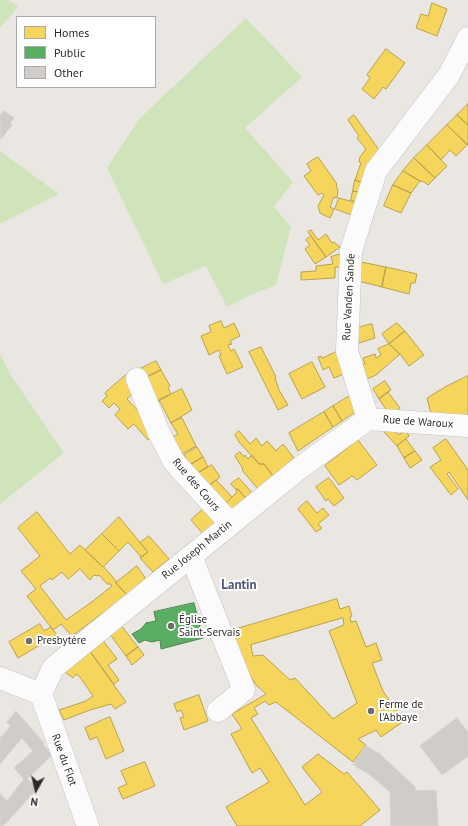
<!DOCTYPE html>
<meta charset="utf-8">
<style>
body{margin:0}
#map{position:relative;width:468px;height:826px;overflow:hidden;background:#eae6e2;font-family:"PT Sans",sans-serif}
canvas{display:block}
.legend{position:absolute;left:16px;top:16px;width:140px;height:72px;box-sizing:border-box;background:#fff;border:1px solid #ababab;margin:0;padding:5px 7px;list-style:none;font-size:12px;color:#2c2c2c}
.legend li{display:flex;align-items:center;gap:8px;height:20px}
.legend b{width:20px;border:1px solid #ababab}
.north{position:absolute;left:16px;top:770px;width:40px;height:40px;-webkit-text-stroke:3px #fff;paint-order:stroke;rotate:188deg;font-size:11px;font-weight:700;line-height:16px;text-align:center;color:#2c2c2c}
.north::after{content:'';display:block;margin:auto;width:14px;height:18px;background:#2c2c2c;clip-path:polygon(50% 0,100% 100%,50% 72%,0 100%)}
</style>
<div id="map">
<canvas width="468" height="826"></canvas>
<ul class="legend">
<li><b style="height:11px;background:#f6d55c"></b>Homes</li>
<li><b style="height:11px;background:#5aae61"></b>Public</li>
<li><b style="height:11px;background:#cfccc9"></b>Other</li>
</ul>
<div class="north">N</div>
</div>
<script>
const context = document.querySelector('canvas').getContext('2d');
context.lineJoin = 'round';
function fillPath(path, color) {
  context.fillStyle = color;
  context.fill(path, 'evenodd');
}
function stroke(path, color, width, dash) {
  context.strokeStyle = color;
  context.lineWidth = width;
  context.lineCap = dash ? 'butt' : 'round';
  context.setLineDash(dash || []);
  context.stroke(path);
}
function write(font, color, halo, rows, align = 'center') {
  context.font = font + ' "PT Sans",sans-serif';
  context.lineWidth = 4;
  context.setLineDash([]);
  context.textBaseline = 'middle';
  context.strokeStyle = halo;
  context.fillStyle = color;
  for (const [text, x, y, turn = 0] of rows) {
    context.save();
    context.translate(x, y);
    context.rotate((+turn || 0) * Math.PI / 180);
    context.textAlign = isNaN(turn) ? turn : align;
    if (halo) context.strokeText(text, 0, 0);
    context.fillText(text, 0, 0);
    context.restore();
  }
}
fillPath(new Path2D(`
 M 0,0 L 9,0 L 18,7 L 0,28 Z
 M 246,18 L 302,77 L 245,128 L 293,182 L 274,207 L 291,227 L 276,285 L 248,296 L 227,307 L 206,266 L 163,284 L 107,168 L 139,119 Z
 M 0,151 L 59,194 L 0,224 Z
 M 0,354 L 10,374 L 64,453 L 0,504 Z`), '#d0e4bc');
const homes = new Path2D(`
 M 432,3 L 447,9 L 437,36 L 416,28 L 421,14 L 428,16 Z
 M 386,49 L 405,63 L 386,89 L 383,87 L 374,99 L 362,89 L 370,78 L 367,75 Z
 M 468,104 L 468,125 L 457,115 Z
 M 354,115 L 379,150 L 374,155 L 379,158 L 367,184 L 355,180 L 361,163 L 359,162 L 360,157 L 366,149 L 357,138 L 359,136 L 348,120 Z
 M 457,115 L 468,125 L 468,145 L 447,125 Z
 M 447,125 L 467,145 L 456,156 L 450,150 L 441,160 L 427,145 Z
 M 427,145 L 447,166 L 435,178 L 414,158 Z
 M 318,157 L 337,184 L 336,186 L 338,190 L 337,198 L 334,197 L 330,207 L 334,209 L 330,218 L 320,213 L 318,206 L 324,195 L 322,193 L 318,195 L 304,176 L 311,171 L 307,164 Z
 M 414,158 L 435,178 L 428,185 L 424,182 L 420,181 L 403,171 Z
 M 403,171 L 420,181 L 411,193 L 393,185 Z
 M 355,180 L 367,184 L 364,193 L 353,191 Z
 M 393,185 L 411,193 L 401,213 L 384,206 Z
 M 353,191 L 364,193 L 361,204 L 351,200 Z
 M 339,198 L 361,204 L 357,217 L 335,209 Z
 M 311,230 L 318,240 L 326,234 L 332,243 L 334,242 L 340,247 L 326,257 L 308,232 Z
 M 311,236 L 326,257 L 315,264 L 305,249 L 310,245 L 306,240 Z
 M 344,253 L 344,267 L 335,267 L 335,278 L 301,280 L 301,272 L 316,271 L 316,266 L 333,264 L 331,257 Z
 M 361,262 L 386,267 L 382,287 L 358,281 Z
 M 386,267 L 417,274 L 415,283 L 411,283 L 409,294 L 382,287 Z
 M 221,321 L 224,328 L 234,323 L 240,336 L 230,341 L 232,344 L 228,345 L 231,351 L 234,349 L 243,367 L 227,374 L 219,356 L 221,355 L 219,350 L 209,355 L 201,336 L 211,332 L 209,326 Z
 M 397,323 L 405,331 L 389,344 L 382,334 Z
 M 372,324 L 375,338 L 359,343 L 357,328 Z
 M 405,331 L 424,355 L 409,366 L 400,354 L 389,344 Z
 M 389,344 L 400,354 L 376,375 L 367,379 L 362,365 L 365,364 L 363,358 L 375,354 L 376,358 L 381,355 L 378,349 Z
 M 261,347 L 276,377 L 275,378 L 279,390 L 288,405 L 278,410 L 249,352 Z
 M 338,351 L 344,374 L 334,378 L 329,367 L 323,370 L 318,357 L 321,356 L 322,358 Z
 M 156,361 L 161,370 L 143,379 L 138,370 Z
 M 312,362 L 325,387 L 302,399 L 289,374 Z
 M 161,370 L 170,386 L 168,388 L 171,394 L 155,403 L 143,379 Z
 M 126,375 L 138,388 L 127,399 L 142,415 L 156,433 L 148,440 L 134,424 L 128,429 L 115,415 L 120,409 L 114,403 L 109,408 L 102,401 L 107,396 L 105,393 Z
 M 468,376 L 468,416 L 431,414 L 427,398 L 445,387 Z
 M 385,381 L 391,390 L 379,399 L 373,389 Z
 M 182,389 L 192,410 L 171,423 L 159,400 Z
 M 388,392 L 400,408 L 390,415 L 379,399 Z
 M 351,395 L 358,410 L 342,421 L 333,406 Z
 M 333,406 L 342,421 L 333,427 L 324,412 Z
 M 324,412 L 333,427 L 298,451 L 289,433 Z
 M 182,418 L 196,446 L 178,456 L 168,440 L 178,434 L 171,423 Z
 M 393,429 L 398,435 L 406,431 L 409,436 L 397,446 L 384,432 Z
 M 239,431 L 250,444 L 256,438 L 262,446 L 267,441 L 276,451 L 283,444 L 294,458 L 273,476 L 264,464 L 259,464 L 239,442 L 235,435 Z
 M 406,439 L 415,451 L 404,458 L 397,446 Z
 M 446,439 L 468,470 L 468,500 L 449,472 L 447,474 L 458,489 L 451,495 L 430,467 L 441,460 L 433,448 Z
 M 358,440 L 377,465 L 357,480 L 352,476 L 339,485 L 325,466 Z
 M 197,447 L 203,457 L 190,465 L 184,455 Z
 M 415,451 L 422,460 L 410,468 L 404,458 Z
 M 240,452 L 244,457 L 245,455 L 248,459 L 252,455 L 259,464 L 264,464 L 273,476 L 258,489 L 242,470 L 243,469 L 235,456 Z
 M 203,457 L 208,467 L 196,474 L 190,465 Z
 M 212,465 L 220,477 L 208,487 L 196,474 Z
 M 239,478 L 253,494 L 247,500 L 238,489 L 236,490 L 231,484 Z
 M 329,478 L 344,498 L 334,506 L 328,499 L 326,501 L 316,487 Z
 M 216,480 L 232,497 L 224,505 L 208,487 Z
 M 238,489 L 247,500 L 231,512 L 224,505 L 237,492 L 236,490 Z
 M 307,501 L 317,513 L 323,508 L 329,515 L 318,524 L 322,528 L 316,532 L 298,509 Z
 M 209,504 L 223,519 L 204,535 L 191,520 Z
 M 37,512 L 70,554 L 80,545 L 103,567 L 103,566 L 117,582 L 116,583 L 127,595 L 72,636 L 61,624 L 53,630 L 27,596 L 36,589 L 21,571 L 40,556 L 18,528 ZM 80,569 L 90,580 L 94,575 L 97,576 L 99,575 L 107,584 L 111,584 L 112,586 L 93,601 L 66,620 L 40,586 L 50,578 L 52,580 L 62,572 L 68,579 Z
 M 119,517 L 148,552 L 141,557 L 128,542 L 119,551 L 102,534 Z
 M 102,534 L 119,551 L 103,567 L 85,550 Z
 M 149,536 L 169,559 L 153,572 L 140,558 L 148,552 L 140,543 Z
 M 137,566 L 146,579 L 127,595 L 116,583 Z
 M 337,599 L 340,609 L 349,606 L 352,616 L 350,617 L 351,622 L 356,621 L 366,647 L 376,643 L 382,660 L 372,663 L 383,691 L 404,721 L 381,737 L 376,730 L 358,739 L 366,745 L 353,762 L 276,702 L 269,705 L 265,701 L 254,708 L 258,714 L 251,718 L 305,805 L 322,792 L 302,767 L 318,754 L 344,774 L 347,772 L 380,810 L 360,826 L 237,826 L 226,807 L 269,782 L 260,768 L 252,773 L 231,734 L 242,729 L 232,714 L 266,694 L 256,685 L 241,661 L 230,631 ZM 343,618 L 344,625 L 329,631 L 357,703 L 333,719 L 295,678 L 290,680 L 263,655 L 253,656 L 251,645 Z
 M 40,624 L 44,631 L 51,627 L 57,635 L 18,658 L 9,642 Z
 M 120,624 L 138,647 L 126,656 L 109,633 Z
 M 102,639 L 117,659 L 108,665 L 119,680 L 114,684 L 89,650 Z
 M 138,647 L 144,655 L 132,665 L 126,656 Z
 M 89,650 L 126,702 L 115,709 L 111,704 L 90,710 L 64,720 L 59,710 L 86,701 L 93,696 L 80,677 L 76,674 L 73,678 L 65,672 Z
 M 199,695 L 208,721 L 184,730 L 180,718 L 184,717 L 181,710 L 177,712 L 174,704 Z
 M 110,717 L 124,751 L 106,759 L 97,737 L 90,740 L 85,728 Z
 M 145,762 L 155,786 L 123,799 L 118,788 L 127,784 L 121,771 Z`);
fillPath(homes, '#f6d55c');
stroke(homes, '#b9a24e', 1);
const public = new Path2D(`
 M 194,603 L 203,638 L 161,649 L 160,640 L 152,642 L 145,640 L 139,643 L 132,634 L 141,629 L 146,623 L 156,621 L 154,612 Z`);
fillPath(public, '#5aae61');
stroke(public, '#4c8751', 1);
const building = new Path2D(`
 M 4,111 L 14,118 L 10,123 L 12,125 L 1,139 L 0,116 Z
 M 16,711 L 44,743 L 43,744 L 52,755 L 27,779 L 38,788 L 3,826 L 0,826 L 0,794 L 7,801 L 24,779 L 14,768 L 33,751 L 22,738 L 0,764 L 0,738 L 11,726 L 7,723 Z
 M 457,718 L 468,732 L 468,756 L 442,775 L 420,746 Z
 M 366,746 L 380,754 L 415,787 L 415,791 L 436,790 L 438,826 L 391,826 L 390,792 L 369,774 L 353,765 Z`);
fillPath(building, '#cfccc9');
stroke(building, '#d5d2ce', 1);
const minor = new Path2D(`
 M 137,379 L 159,433 L 174,462 L 230,523
 M 368,419 L 347,351 L 351,251 L 376,171 L 449,75 L 468,38
 M 368,419 L 468,426
 M 191,556 L 244,690 L 218,711
 M 0,678 L 41,694
 M 41,694 L 53,668 L 301,467 L 368,419
 M 41,694 L 88,826`);
stroke(minor, '#c3c3c3', 23);
stroke(minor, '#fcfbfb', 22);
for (const [x, y, r, color] of [
 [171,626,4,"#6e6d6c"],
 [29,641,4,"#6e6d6c"],
 [371,711,4,"#6e6d6c"]
]) {
  const dot = new Path2D();
  dot.arc(x, y, r, 0, 2 * Math.PI);
  context.fillStyle = color;
  context.fill(dot);
  stroke(dot, '#fff', 1.5);
}
write('11px', '#2c2c2c', '#fff', [
 ["Rue Vanden Sande",349,297,-87],
 ["Rue de Waroux",418,422,4],
 ["Rue des Cours",196,485,49],
 ["Rue Joseph Martin",197,550,-39],
 ["Rue du Flot",64,760,70]
]);
write('11px', '#2c2c2c', '#fff', [
 ["Église",179,620],
 ["Saint-Servais",179,633],
 ["Presbytère",37,641],
 ["Ferme de",379,705],
 ["l'Abbaye",379,718]
], 'left');
write('bold 13px', '#4c597c', '#fff', [
 ["Lantin",239,585]
]);
</script>
